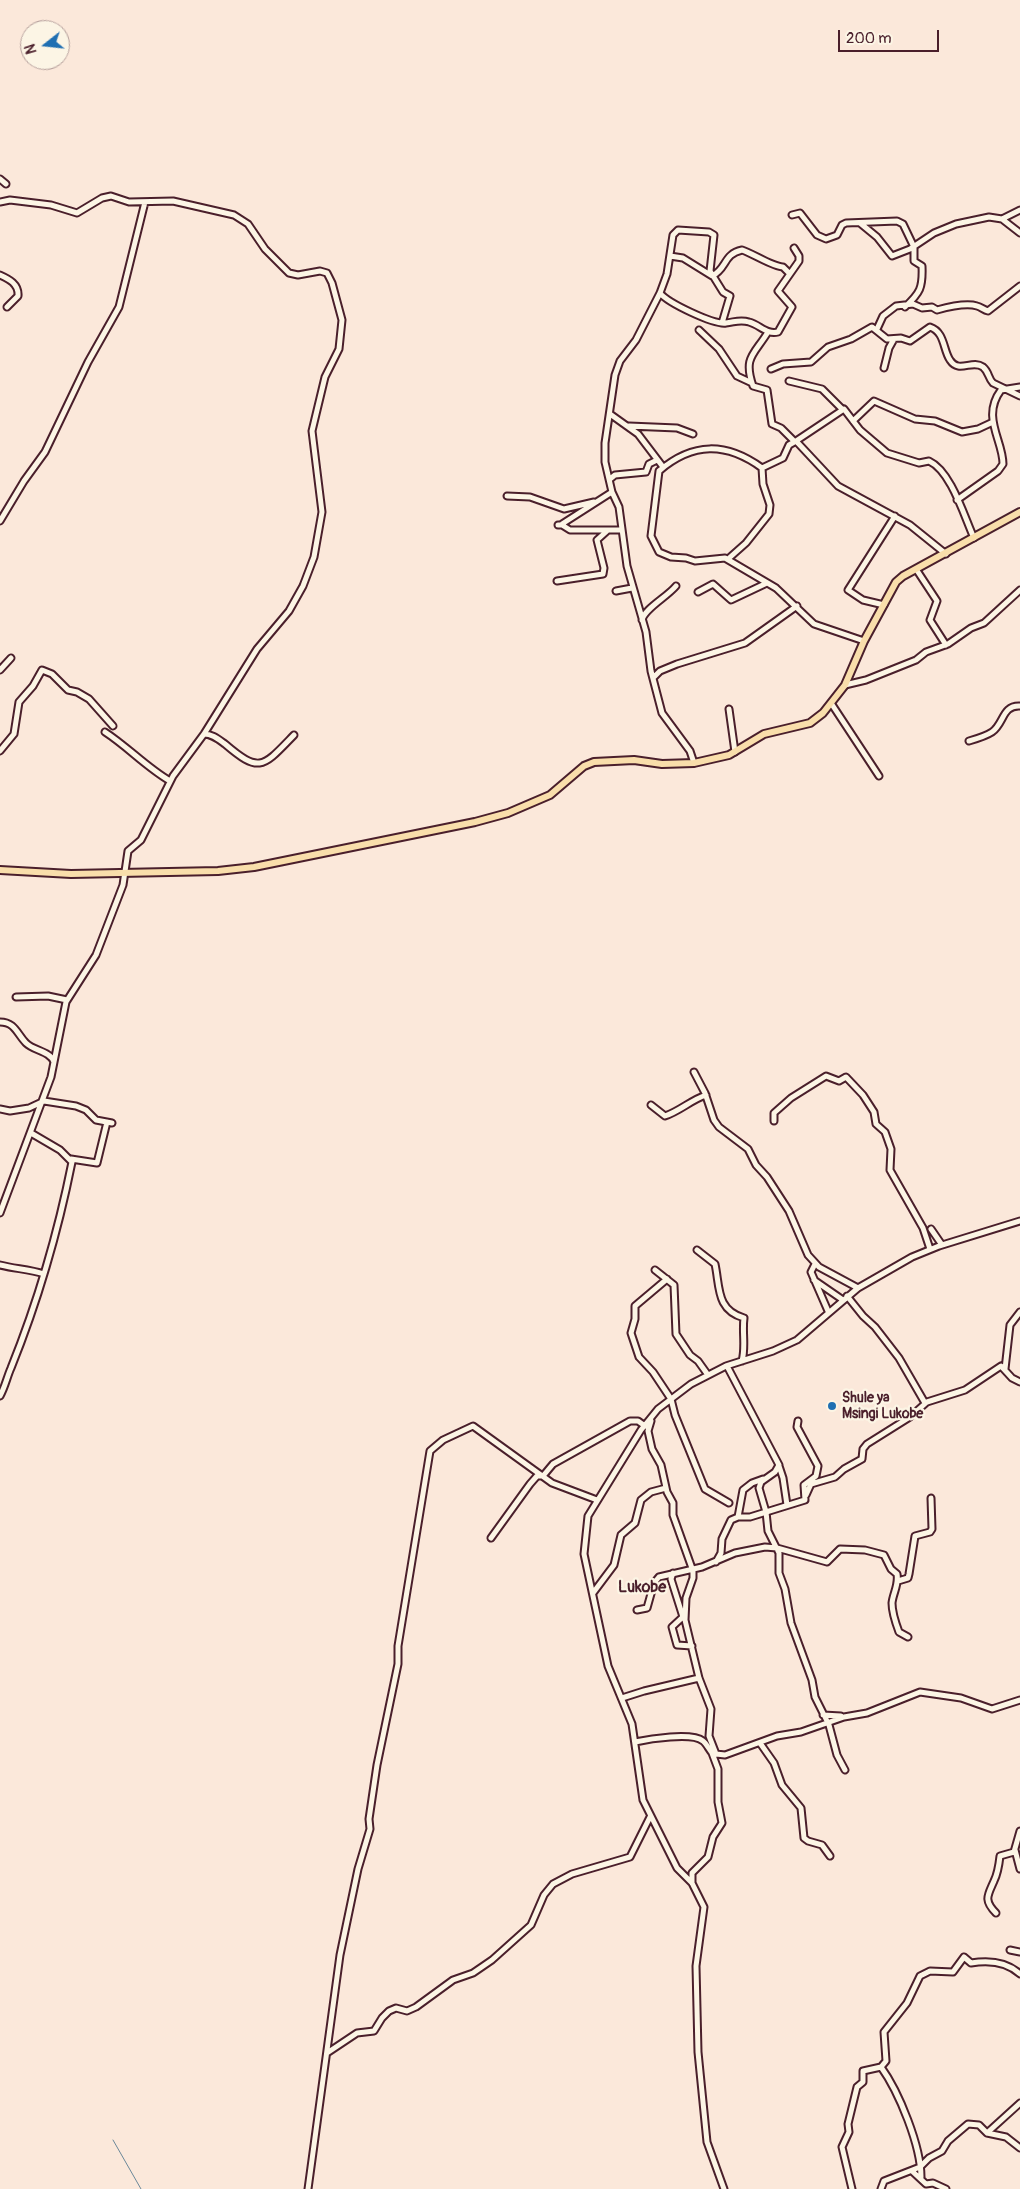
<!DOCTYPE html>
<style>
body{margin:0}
#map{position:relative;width:1020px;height:2189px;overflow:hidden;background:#fbe8da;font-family:Pangolin,sans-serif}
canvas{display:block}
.north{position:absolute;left:20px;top:20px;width:50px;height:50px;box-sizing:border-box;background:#fcf5e5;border:1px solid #b59f9b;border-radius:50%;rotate:254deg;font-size:14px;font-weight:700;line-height:20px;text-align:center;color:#4a1f2b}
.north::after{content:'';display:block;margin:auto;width:18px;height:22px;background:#1f6fb2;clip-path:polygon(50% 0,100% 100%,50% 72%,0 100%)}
.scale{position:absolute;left:838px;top:30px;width:101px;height:22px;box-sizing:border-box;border:2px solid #4a1f2b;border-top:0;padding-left:6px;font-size:15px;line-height:18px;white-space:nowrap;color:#4a1f2b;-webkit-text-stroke:4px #fcf5e5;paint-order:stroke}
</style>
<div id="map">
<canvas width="1020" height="2189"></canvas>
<div class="north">N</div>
<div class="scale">200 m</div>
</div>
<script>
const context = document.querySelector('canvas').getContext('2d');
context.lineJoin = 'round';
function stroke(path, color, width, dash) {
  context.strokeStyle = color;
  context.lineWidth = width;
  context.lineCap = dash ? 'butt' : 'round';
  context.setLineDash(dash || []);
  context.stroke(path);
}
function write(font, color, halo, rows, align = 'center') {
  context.font = font + ' Pangolin,sans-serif';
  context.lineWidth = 4.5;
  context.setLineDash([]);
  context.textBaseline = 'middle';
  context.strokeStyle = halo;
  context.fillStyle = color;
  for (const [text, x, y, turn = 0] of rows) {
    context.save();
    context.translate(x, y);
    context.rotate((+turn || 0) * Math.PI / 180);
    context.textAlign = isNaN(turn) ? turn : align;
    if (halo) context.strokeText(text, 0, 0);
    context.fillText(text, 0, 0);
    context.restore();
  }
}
stroke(new Path2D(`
 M 113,2140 L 141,2189`), '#6a8798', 1);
const minor = new Path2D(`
 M 0,179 L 6,184
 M 0,202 L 10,200 L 51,205 L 77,213 L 102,198 L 111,196 L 129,202 L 173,201 L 234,215 L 248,224 L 265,249 L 289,273 L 298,275 L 320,271 L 327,273 L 332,283 L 342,320 L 339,349 L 325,377 L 312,431 L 322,512 L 314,557 L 303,586 L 289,611 L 257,649 L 204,734 L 173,776 L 141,840 L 128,851 L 123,885 L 96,955 L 66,1002 L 51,1077 L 0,1213
 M 792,215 L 800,213 L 817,235 L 826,239 L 837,235 L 842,225 L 846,223 L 897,221 L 903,224 L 914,247 L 914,261 L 922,266 C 923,288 920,293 905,307
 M 1002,219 L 1020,233
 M 860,223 L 877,237 L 892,256 L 910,249 L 934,233 L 956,224 L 989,217 L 1002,219 L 1020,210
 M 670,256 L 683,258 L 712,276 C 727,269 723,254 742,250 C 752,253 773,267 783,267 L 789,273
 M 0,275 C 9,279 19,284 18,296 L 7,307
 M 660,293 C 668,303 714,325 726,323 C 735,322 740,319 749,322 C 760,325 767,335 778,332 L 792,307 L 778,291 L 799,261 L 799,256 L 794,248
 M 877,329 L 883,316 L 896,306 L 913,304 L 922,308 L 932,307 L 937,310 C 948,307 967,303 977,306 C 981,307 984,310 988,311 L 1020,286
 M 699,330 L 719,349 L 737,376 L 752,383
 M 768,332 C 754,355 743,357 753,386 L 767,390 L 772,424 L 781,428 L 794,441
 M 884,368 L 889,348 L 894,339
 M 771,369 L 783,364 L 811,362 L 828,347 L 851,339 L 872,327 L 887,339 L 901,338 L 910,341 L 930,327 C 945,332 943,350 950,360 C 959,374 972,359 983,367 C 989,372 988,378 993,383 L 1020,396
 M 789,381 L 822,389 L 842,409
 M 610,414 L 638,434 L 663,467
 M 853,421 L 874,401 L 915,419 L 935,421 L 962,432 L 978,429 L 993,422
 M 629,426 L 677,428 L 693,434
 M 796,441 L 844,409 L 860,430 L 887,453 L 919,463 L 929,461 C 951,471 964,516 974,538
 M 610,479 L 615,475 L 646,472 L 649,464 L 657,460
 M 507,496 L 530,497 L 564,509 L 594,502
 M 957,500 L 998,471 L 1003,464 C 1003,440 981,417 1001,390 L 1020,387
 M 0,521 L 24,481 L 45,452 L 88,362 L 119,307 L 145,202
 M 562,524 L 612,492
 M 558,525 L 562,525 L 570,530 L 622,530
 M 728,559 L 746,543 L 769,514 L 770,505 L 763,484 L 762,468
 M 916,569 L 937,601 L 930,620 L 946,645
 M 557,581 L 603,574 L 604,568 L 597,540 L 607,531
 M 616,591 L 632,588
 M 698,592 L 713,584 L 731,600 L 767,583
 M 884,605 L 863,600 L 848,590 L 895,516
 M 642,620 C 644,609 667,597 676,586
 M 864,641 L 814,624 L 776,588 L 725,558 L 695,561 L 686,558 L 671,557 L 659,552 L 651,536 L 659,471 C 693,442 726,442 762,468 L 783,458 L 789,445 L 796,441 L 838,486 L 910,525 L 946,554
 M 0,670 L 11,658
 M 653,678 L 660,671 L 677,664 L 745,643 L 797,606
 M 845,685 L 866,680 L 916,660 L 926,652 L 948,644 L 971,628 L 984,623 L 1020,590
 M 831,703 L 879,776
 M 729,709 L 735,752
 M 105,732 C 128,747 146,767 170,781
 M 204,734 C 212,734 218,739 225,744 C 260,774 263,767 294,735
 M 969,741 C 976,739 986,736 992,732 C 1004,724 1002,705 1020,706
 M 0,751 L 14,734 L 19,702 L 33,686 L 42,670 L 52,674 L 68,690 L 77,692 L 89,699 L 113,726
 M 694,763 L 690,751 L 662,713 L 651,671 L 646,632 L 627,566 L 619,507 L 612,492 L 605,462 L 605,443 L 615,375 L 620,361 L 636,340 L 660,293 L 667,274 L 673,235 L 678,230 L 709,232 L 714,235 L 710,271 L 723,292 L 730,296 L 722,323
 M 16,997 L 48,996 L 67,1000
 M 0,1022 C 15,1022 17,1034 26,1043 C 34,1051 50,1051 54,1062
 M 694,1072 L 705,1093 L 714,1120 L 719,1127 L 748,1149 L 756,1165 L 767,1177 L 789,1211 L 808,1255 L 819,1267 L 858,1288
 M 651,1105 L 665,1116 C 680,1111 691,1100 706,1095
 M 0,1109 L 10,1111 L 29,1108 L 44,1101 L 76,1106 L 86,1110 L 96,1120 L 112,1123
 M 774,1121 L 774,1113 L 791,1098 L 826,1076 L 839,1081 L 846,1077 L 863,1095 L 874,1112 L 876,1124 L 885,1132 L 891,1149 L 890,1170 L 923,1228 L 930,1249
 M 71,1159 L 97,1163 L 107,1122
 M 931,1229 L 942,1245
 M 697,1250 L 715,1264 C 720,1287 716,1310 744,1318 C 742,1332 746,1347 742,1361
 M 815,1264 L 811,1272 L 828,1311
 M 0,1265 C 16,1269 29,1269 44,1274
 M 655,1270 L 674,1285 L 676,1334 L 690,1355 L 698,1361 L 708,1375
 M 667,1279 L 635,1306 L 635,1319 L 631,1333 L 639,1357 L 653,1372 L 671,1399 L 675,1415 L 705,1489 L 729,1503
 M 814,1280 L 843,1300
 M 847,1296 L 863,1316 L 875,1327 L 899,1358 L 925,1403
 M 727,1366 L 779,1465 L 775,1472 L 761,1482 L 759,1488 L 766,1512 L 768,1531 L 779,1553 L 779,1573 L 785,1589 L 791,1623 L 812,1680 L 815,1697 L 829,1725 L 837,1755 L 845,1770
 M 1005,1369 L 1010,1325 L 1020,1312
 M 0,1396 C 5,1387 7,1377 11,1368 C 38,1301 58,1232 72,1162 L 60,1150 L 31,1133
 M 651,1421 L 648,1431 L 652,1449 L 661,1465 L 667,1492 L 673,1503 L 673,1515 L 693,1571 L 693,1578 L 686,1598 L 685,1620 L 699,1678 L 711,1709 L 709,1736 L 716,1754 L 725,1755 L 777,1736 L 801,1732 L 844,1717 L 867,1713 L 920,1692 L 961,1698 L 992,1709 L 1020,1700
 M 779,1466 L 783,1478 L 787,1505
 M 806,1495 L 811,1484 L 835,1477 L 844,1469 L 862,1459 L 863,1449 L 867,1444 L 910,1417 L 927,1402 L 965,1390 L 1001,1366 L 1012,1378 L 1020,1382
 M 738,1517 L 743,1490 L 752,1483 L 763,1479
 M 491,1538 L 530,1484 L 537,1476 L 543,1476 L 553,1464 L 630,1421 L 638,1421 L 645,1426
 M 716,1562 L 721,1553 L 722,1539 L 731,1520 L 738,1517 L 750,1517 L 805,1500 L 804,1485 L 816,1476 L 818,1466 L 797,1427 L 798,1421
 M 673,1573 L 671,1579 L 683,1617
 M 898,1581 L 908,1578 L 909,1574 L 915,1536 L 930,1532 L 932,1529 L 931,1498
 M 593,1593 L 614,1565 L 621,1535 L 635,1523 L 641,1500 L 651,1492 L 666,1488
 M 637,1610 L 647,1608 L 654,1583 L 659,1577 L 702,1567 L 735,1553 L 765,1547 L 777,1548 L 827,1562 L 840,1549 L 865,1550 L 884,1555 L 891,1569 L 897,1574 C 899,1585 893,1593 892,1603 C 892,1612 896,1624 899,1632 L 908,1637
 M 685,1615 L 672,1627 L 677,1645 L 692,1646
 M 622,1698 L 644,1691 L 699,1678
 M 823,1715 L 841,1716
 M 635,1742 C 649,1739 692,1732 703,1741 C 707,1744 709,1750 713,1754
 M 760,1743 L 774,1763 L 782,1785 L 801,1808 L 804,1838 L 808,1841 L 822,1845 L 830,1856
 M 1015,1850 L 1020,1869
 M 692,1883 L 692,1873 L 708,1857 L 713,1837 L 722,1823 L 718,1802 L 718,1769 L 712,1753
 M 996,1913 C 983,1900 988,1895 994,1881 C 998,1873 999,1865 1000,1856 L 1014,1852 L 1020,1831
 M 1010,1950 L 1020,1952
 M 327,2053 L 357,2033 L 374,2031 L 382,2018 L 389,2011 L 396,2008 L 407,2011 L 416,2007 L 453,1980 L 473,1973 L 492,1960 L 531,1925 L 544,1895 L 553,1884 L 572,1874 L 630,1857 L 650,1817
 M 881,2067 C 899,2092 921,2146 921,2177
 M 987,2133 L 1020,2103
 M 912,2171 L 926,2184 L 933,2183 L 946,2189
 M 308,2189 L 340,1955 L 358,1869 L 370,1829 L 369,1819 L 377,1765 L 398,1664 L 398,1646 L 430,1451 L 443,1440 L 473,1426 L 552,1483 L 597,1500
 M 724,2189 L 707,2142 L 698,2052 L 696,1966 L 704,1907 L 692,1883 L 677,1868 L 643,1800 L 632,1724 L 608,1666 L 584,1554 L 588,1516 L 641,1430 L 658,1409 L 691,1384 L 726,1366 L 773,1351 L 797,1340 L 858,1288 L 912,1257 L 939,1246 L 1020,1221
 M 852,2189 L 842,2147 L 849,2132 L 848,2124 L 857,2087 L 863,2082 L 863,2071 L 881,2067 L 886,2061 L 884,2032 L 907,2003 L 920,1976 L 930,1971 L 953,1972 L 964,1957 L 971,1963 C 989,1960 1006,1961 1020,1974
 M 881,2189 L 884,2181 L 920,2167 L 929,2158 L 942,2151 L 948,2141 L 968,2124 L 979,2125 L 987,2133 L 1006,2137 L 1020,2148`);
const major = new Path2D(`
 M 0,870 L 71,874 L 218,871 L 254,867 L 475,822 L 508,813 L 550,795 L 584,766 L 594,762 L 634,760 L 662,764 L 694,763 L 729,755 L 764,734 L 810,723 L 823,713 L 845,685 L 864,641 L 896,582 L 903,576 L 1020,512`);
stroke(minor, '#4a1f2b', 9);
stroke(major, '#4a1f2b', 10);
stroke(minor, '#fcf5e5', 5);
stroke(major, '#f9deab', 6);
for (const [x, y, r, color] of [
 [832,1406,5,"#1f6fb2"]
]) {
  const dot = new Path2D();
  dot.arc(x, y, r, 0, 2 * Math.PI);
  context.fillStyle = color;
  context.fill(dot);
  stroke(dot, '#fcf5e5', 2);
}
write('bold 14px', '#4a1f2b', '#fcf5e5', [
 ["Shule ya",842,1398],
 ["Msingi Lukobe",842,1414]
], 'left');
write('bold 16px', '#4a1f2b', '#fcf5e5', [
 ["Lukobe",642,1588]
]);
</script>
